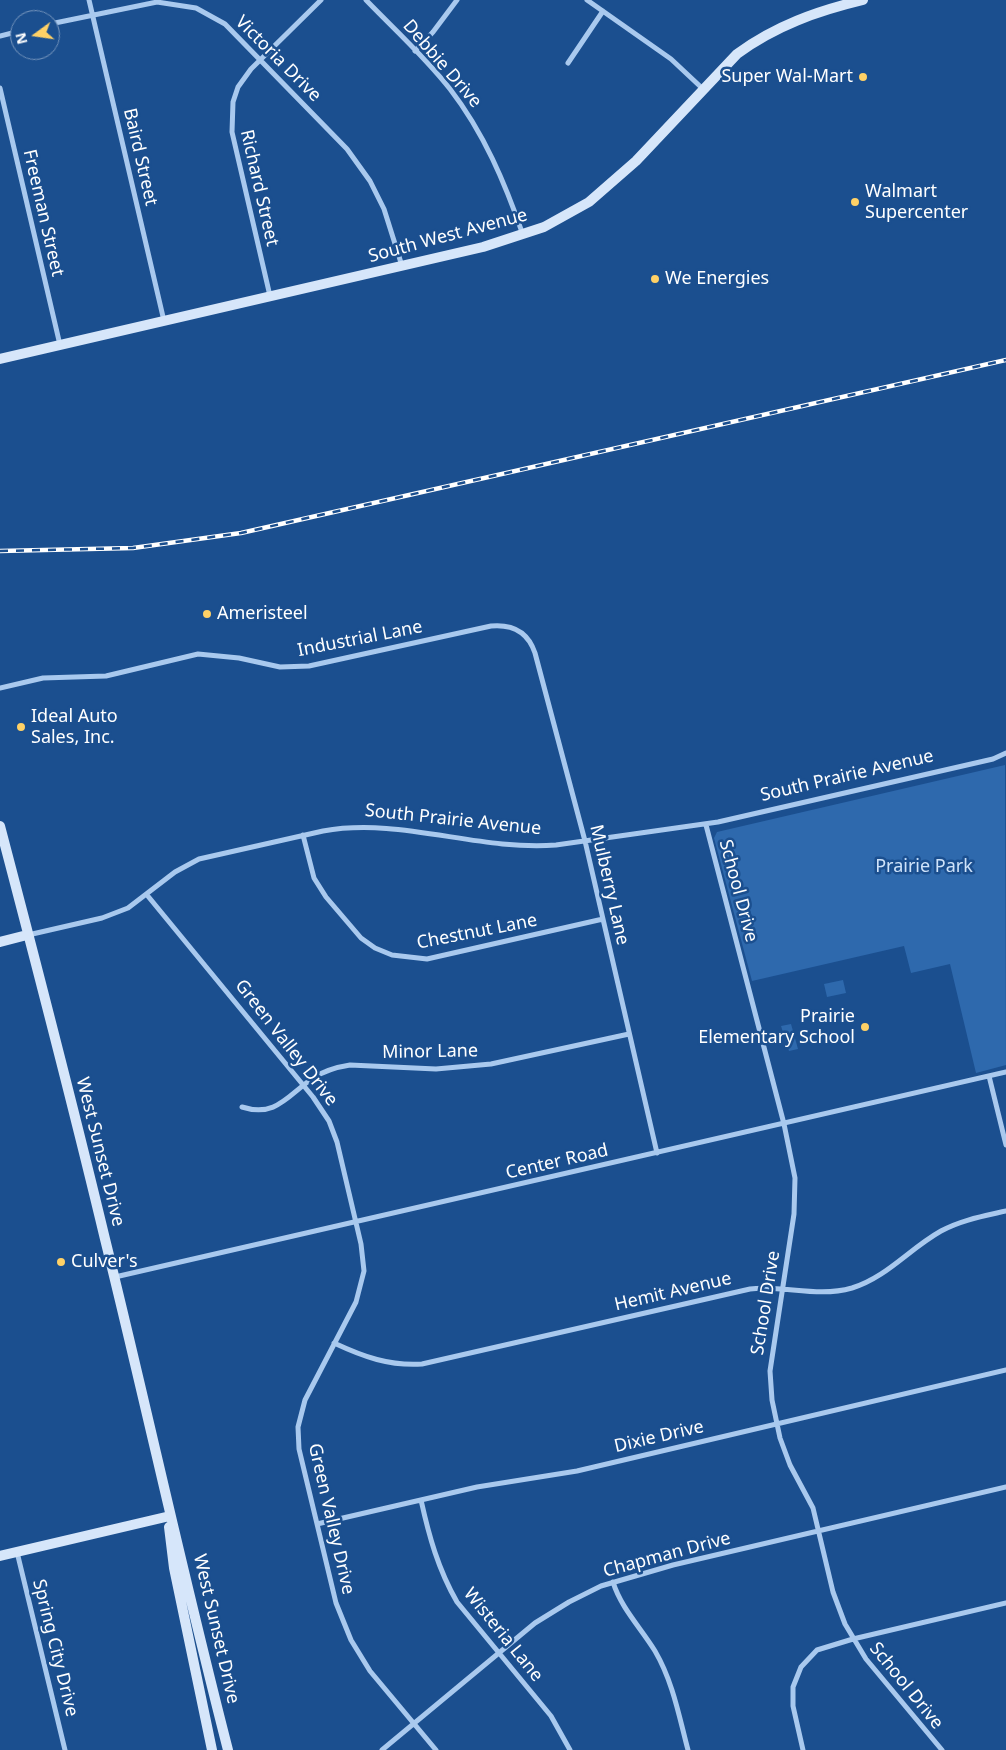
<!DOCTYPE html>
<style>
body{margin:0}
#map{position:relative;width:1006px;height:1750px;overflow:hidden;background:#1b4f8f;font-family:"Noto Sans",sans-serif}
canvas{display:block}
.north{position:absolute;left:10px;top:10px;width:50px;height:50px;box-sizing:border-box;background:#1b4f8f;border:1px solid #7695bc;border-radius:50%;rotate:256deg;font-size:14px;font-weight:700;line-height:20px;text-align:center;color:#fff}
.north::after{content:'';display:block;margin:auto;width:18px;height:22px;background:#ffd166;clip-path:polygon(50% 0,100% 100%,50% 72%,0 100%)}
</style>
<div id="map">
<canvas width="1006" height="1750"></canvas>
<div class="north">N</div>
</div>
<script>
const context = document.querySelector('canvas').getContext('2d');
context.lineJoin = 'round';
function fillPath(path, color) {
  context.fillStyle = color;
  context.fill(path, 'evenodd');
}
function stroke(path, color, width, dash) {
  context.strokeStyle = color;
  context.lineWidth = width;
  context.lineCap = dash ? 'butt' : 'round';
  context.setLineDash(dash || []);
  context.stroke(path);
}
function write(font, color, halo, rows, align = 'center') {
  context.font = font + ' "Noto Sans",sans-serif';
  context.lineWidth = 5;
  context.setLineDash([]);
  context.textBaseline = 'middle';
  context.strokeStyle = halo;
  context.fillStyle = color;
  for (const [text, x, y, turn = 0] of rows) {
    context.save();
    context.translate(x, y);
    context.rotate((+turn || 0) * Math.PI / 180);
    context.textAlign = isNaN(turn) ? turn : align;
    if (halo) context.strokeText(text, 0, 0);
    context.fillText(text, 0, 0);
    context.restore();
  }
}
fillPath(new Path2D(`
 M 1005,765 L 1006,1065 L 976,1073 L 950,964 L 911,973 L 904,946 L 752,981 L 714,838 L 717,832 Z
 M 843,980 L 846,993 L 827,997 L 824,984 Z
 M 791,1024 L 798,1049 L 789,1051 L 781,1026 Z`), '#2e69ad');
stroke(new Path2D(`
 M 89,0 L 164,321
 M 366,0 C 394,29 425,57 450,89 C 484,133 505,183 523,235
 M 587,0 L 671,59 L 703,89
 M 50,24 L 157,2 L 196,8 L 225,24 L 347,149 L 370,181 L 384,209 L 402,266
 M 0,36 L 20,31
 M 415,51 L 433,32 L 457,0
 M 568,63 L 603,11
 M 0,88 L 60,345
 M 270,296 L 232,132 L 233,102 L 238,87 L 251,69 L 321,0
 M 0,688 L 43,678 L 106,676 L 198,654 L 239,658 L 280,667 L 309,666 L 491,626 C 513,624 528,632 535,653 L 585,841 L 657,1153
 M 706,825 L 784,1124 L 795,1178 L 794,1214 L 770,1371 L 772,1400 L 780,1438 L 790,1465 L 813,1508 L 833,1592 L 845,1624 L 866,1659 L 942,1750
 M 303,835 L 314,878 L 326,897 L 361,938 L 375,948 L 392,955 L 427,959 L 603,919
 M 147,895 L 313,1097 L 329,1121 L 337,1142 L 361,1244 L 364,1271 L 356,1302 L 305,1400 L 298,1427 L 299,1449 L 336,1603 L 351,1640 L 370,1671 L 436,1750
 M 28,935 L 102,918 L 128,908 L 175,872 L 199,859 L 323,831 C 401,817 477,851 556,845 L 718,822 L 993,759 L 1006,753
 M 989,1076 L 1006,1145
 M 242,1107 C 276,1118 288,1095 313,1078 C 324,1071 337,1067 350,1065 L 436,1069 L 491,1064 L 629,1034
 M 115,1277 L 1006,1072
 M 334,1343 C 364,1357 389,1366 422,1364 L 750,1289 C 784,1285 817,1298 852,1288 C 887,1277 909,1249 941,1231 C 961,1220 984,1216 1006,1211
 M 421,1500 C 429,1536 438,1569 457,1602 L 551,1716 L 570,1750
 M 317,1524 L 477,1487 L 577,1471 L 1006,1370
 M 17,1552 L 65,1750
 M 613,1582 C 621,1608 641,1628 655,1651 C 673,1682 679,1716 688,1750
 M 382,1750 L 535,1623 L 569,1602 L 601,1586 L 673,1565 L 1006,1487
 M 803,1750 L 793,1706 L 793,1687 L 801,1667 L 817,1650 L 853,1639 L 1006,1603`), '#a9c9ee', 5);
stroke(new Path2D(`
 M 0,359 L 483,247 L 544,227 L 589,202 L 636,161 L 737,54 C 775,26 817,11 863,0
 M 0,826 C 36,963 72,1101 105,1239 C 147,1409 184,1580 228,1750
 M 0,942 L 27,935
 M 169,1527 L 174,1568 L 212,1750
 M 0,1556 L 170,1516`), '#d6e6fa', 10);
const rail = new Path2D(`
 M 0,551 L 133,548 L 241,533 L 1006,360`);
stroke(rail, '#fff', 4.5);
stroke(rail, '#1b4f8f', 2.5, [8]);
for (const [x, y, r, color] of [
 [863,77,5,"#ffd166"],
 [855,202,5,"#ffd166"],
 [655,279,5,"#ffd166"],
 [207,614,5,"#ffd166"],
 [21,727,5,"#ffd166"],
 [865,1027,5,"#ffd166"],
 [61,1262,5,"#ffd166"]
]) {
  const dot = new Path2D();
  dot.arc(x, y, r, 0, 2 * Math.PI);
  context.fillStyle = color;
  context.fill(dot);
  stroke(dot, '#1b4f8f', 2);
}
write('18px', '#fff', '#1b4f8f', [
 ["Victoria Drive",278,59,45],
 ["Debbie Drive",442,64,49],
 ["Baird Street",140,157,77],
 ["Richard Street",259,188,77],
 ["Freeman Street",43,213,77],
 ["South West Avenue",448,236,-15],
 ["Industrial Lane",360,639,-11],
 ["South Prairie Avenue",847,776,-13],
 ["South Prairie Avenue",453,820,6],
 ["Mulberry Lane",609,885,77],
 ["School Drive",738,891,75],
 ["Chestnut Lane",477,932,-11],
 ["Green Valley Drive",286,1043,52],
 ["Minor Lane",430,1052,-1],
 ["West Sunset Drive",100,1152,76],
 ["Center Road",557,1162,-13],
 ["Hemit Avenue",673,1292,-13],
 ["School Drive",766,1303,-81],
 ["Dixie Drive",659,1437,-13],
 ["Green Valley Drive",331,1519,77],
 ["Chapman Drive",667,1555,-15],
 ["West Sunset Drive",216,1629,77],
 ["Wisteria Lane",503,1635,51],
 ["Spring City Drive",55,1648,76],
 ["School Drive",906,1686,51]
]);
write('18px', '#fff', '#1b4f8f', [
 ["Super Wal-Mart",853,77,"right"],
 ["Walmart",865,192],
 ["Supercenter",865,213],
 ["We Energies",665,279],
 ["Ameristeel",217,614],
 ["Ideal Auto",31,717],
 ["Sales, Inc.",31,738],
 ["Prairie",855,1017,"right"],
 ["Elementary School",855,1038,"right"],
 ["Culver's",71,1262]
], 'left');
write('18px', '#cfe3fa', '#1b4f8f', [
 ["Prairie Park",924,867]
]);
</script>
